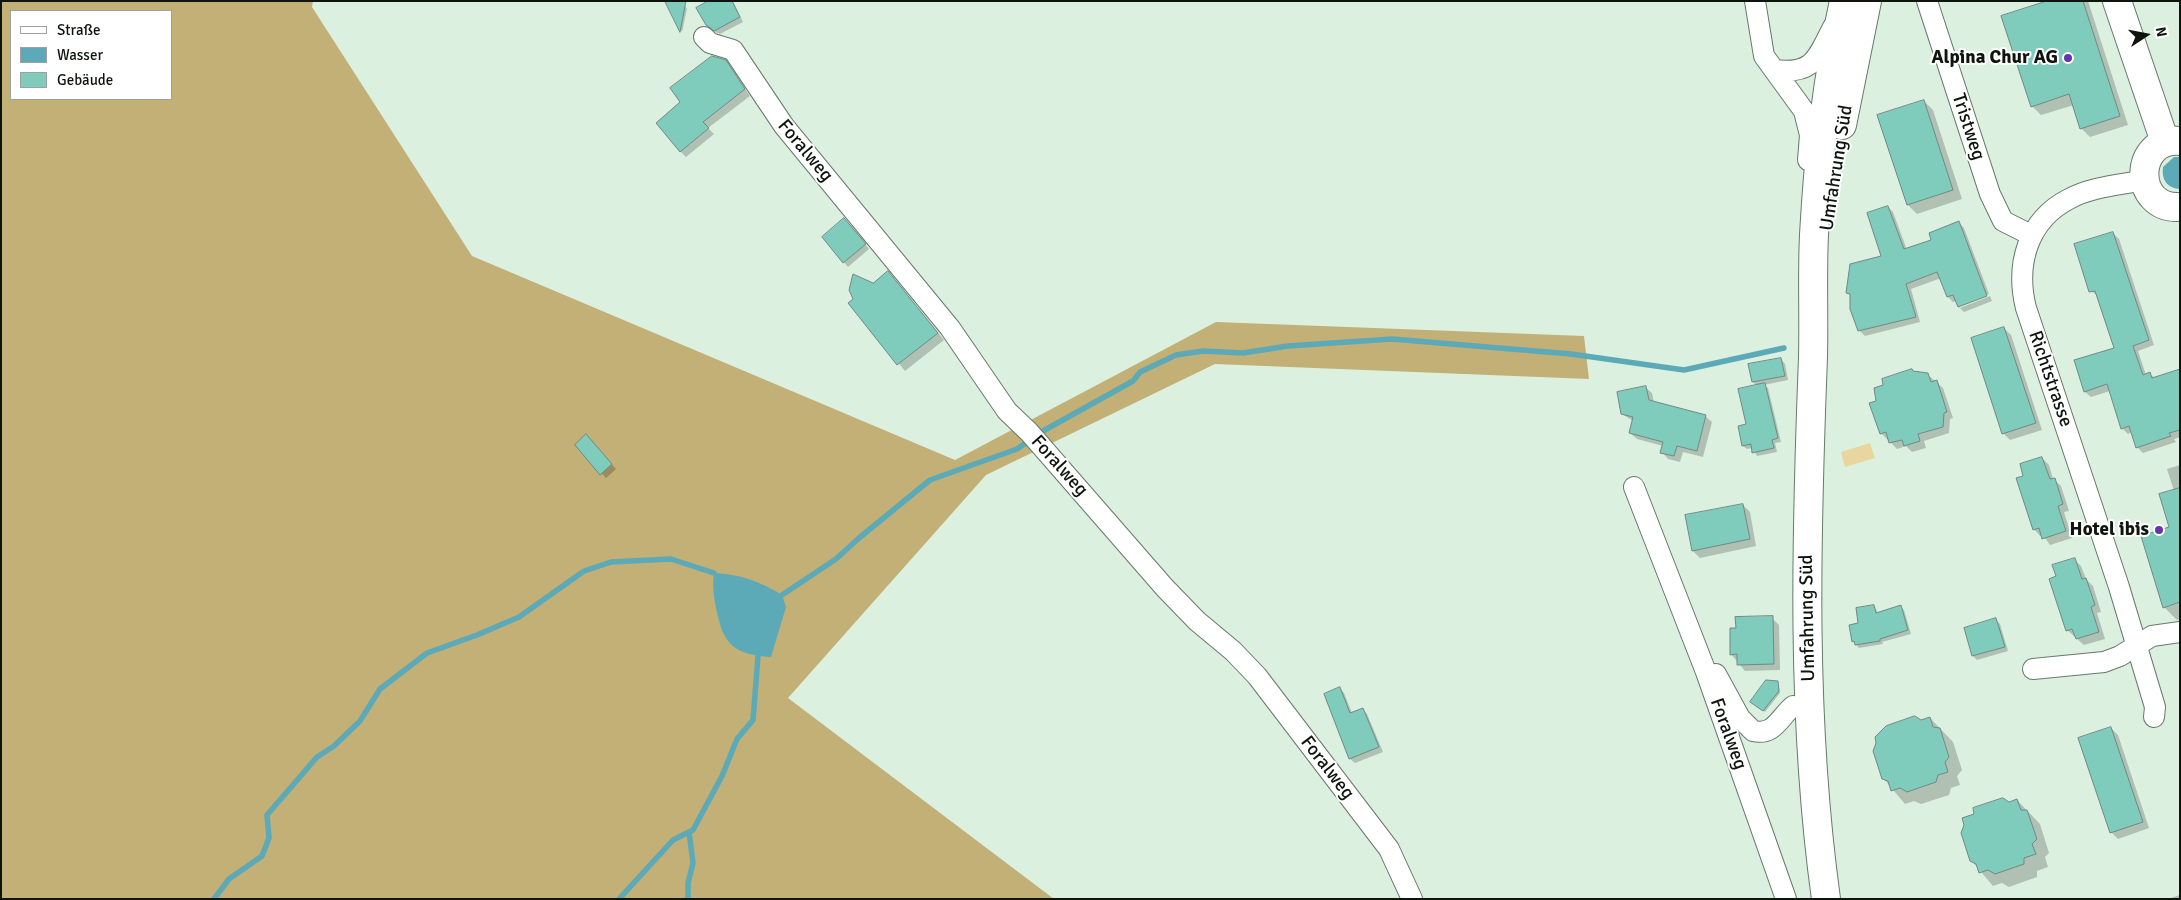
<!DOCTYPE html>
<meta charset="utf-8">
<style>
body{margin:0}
#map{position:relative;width:2181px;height:900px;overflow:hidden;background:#dcf0e0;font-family:Signika,sans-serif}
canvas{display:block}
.frame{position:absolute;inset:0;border:2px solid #0e150f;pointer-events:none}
.legend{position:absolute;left:10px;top:10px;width:162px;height:90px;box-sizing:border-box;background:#fff;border:1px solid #9fa19f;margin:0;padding:6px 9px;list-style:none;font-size:15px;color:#0e150f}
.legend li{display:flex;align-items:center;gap:10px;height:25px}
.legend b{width:25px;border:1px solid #9fa19f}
.north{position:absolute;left:2121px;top:10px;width:50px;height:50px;-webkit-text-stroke:4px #fff;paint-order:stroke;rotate:79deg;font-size:14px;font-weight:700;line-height:20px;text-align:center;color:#0e150f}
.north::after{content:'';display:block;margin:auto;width:18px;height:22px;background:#0e150f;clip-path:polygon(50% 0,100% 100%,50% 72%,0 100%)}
</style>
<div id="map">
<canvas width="2181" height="900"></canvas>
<div class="frame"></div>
<ul class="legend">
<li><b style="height:6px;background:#fff"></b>Straße</li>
<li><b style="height:14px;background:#5ca9b7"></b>Wasser</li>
<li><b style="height:14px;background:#7fcbbc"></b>Gebäude</li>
</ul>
<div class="north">N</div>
</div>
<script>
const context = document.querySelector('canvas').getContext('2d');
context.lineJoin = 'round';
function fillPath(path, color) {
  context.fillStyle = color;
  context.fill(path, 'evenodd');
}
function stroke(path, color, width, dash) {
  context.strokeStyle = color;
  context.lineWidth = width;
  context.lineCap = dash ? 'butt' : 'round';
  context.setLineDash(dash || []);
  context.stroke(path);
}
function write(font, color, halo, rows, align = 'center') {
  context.font = font + ' Signika,sans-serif';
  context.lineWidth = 4;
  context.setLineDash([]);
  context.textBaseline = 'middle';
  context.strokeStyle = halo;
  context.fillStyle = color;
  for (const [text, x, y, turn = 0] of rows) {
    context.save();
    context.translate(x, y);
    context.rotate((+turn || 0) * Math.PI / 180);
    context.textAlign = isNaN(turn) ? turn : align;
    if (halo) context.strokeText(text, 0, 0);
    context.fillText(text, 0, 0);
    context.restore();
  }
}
fillPath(new Path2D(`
 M 1870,443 L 1875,458 L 1845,467 L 1841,452 Z`), '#e8d69e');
fillPath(new Path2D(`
 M 1,1 L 313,1 L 312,7 L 472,256 L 955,460 L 1216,322 L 1584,336 L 1589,379 L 1215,364 L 986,475 L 788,698 L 1054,899 L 1,899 ZM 11,11 L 171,11 L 171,99 L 11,99 Z`), '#c2b076');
fillPath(new Path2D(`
 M 2174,157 L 2180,157 L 2179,189 C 2167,188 2161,179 2163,167 Z
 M 714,573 C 740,574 759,581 782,595 L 786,607 L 771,657 C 736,654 724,647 717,612 C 714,599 712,587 714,573 Z`), '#5ca9b7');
fillPath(new Path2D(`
 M 682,1 L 687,9 L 682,32 L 666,2 Z
 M 710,1 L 733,1 L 743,22 L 720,34 L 711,30 L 707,25 Z
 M 2051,1 L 2088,1 L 2128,125 L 2090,137 L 2081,128 L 2074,105 L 2041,115 L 2032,106 Z
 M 725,61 L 750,96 L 708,128 L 714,134 L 686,157 L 680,151 Z
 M 1924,101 L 1933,110 L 1962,199 L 1917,214 L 1908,205 Z
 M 1888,207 L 1893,212 L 1907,250 L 1933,240 L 1959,223 L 1964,228 L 1989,294 L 1960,305 L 1960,308 L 1956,301 L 1953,302 L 1948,297 L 1941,278 L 1911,289 L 1920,322 L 1865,336 L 1859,330 L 1852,297 L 1848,293 L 1882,257 Z
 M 849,224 L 869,249 L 848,267 L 823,238 Z
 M 2113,233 L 2119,239 L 2154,345 L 2138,351 L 2146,375 L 2150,374 L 2155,378 L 2180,370 L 2180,437 L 2174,439 L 2176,442 L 2143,453 L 2137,447 L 2132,432 L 2128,434 L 2122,428 L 2110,391 L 2091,397 L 2085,392 L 2076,361 L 2116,349 L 2098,296 L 2091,291 Z
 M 894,279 L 944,340 L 905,371 L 850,303 L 873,285 Z
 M 1990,296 L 1992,301 L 1964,312 L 1960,308 Z
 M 2004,328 L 2011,335 L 2042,430 L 2010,440 L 2004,434 L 1972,339 Z
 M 1781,359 L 1785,364 L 1788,380 L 1764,385 L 1768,388 L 1781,442 L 1775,443 L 1777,452 L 1757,456 L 1753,448 L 1747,449 L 1743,446 L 1757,386 L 1753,382 Z
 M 1914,373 L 1927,374 L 1943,388 L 1953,418 L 1950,419 L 1949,433 L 1924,441 L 1926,448 L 1912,452 L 1906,446 L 1897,449 L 1881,433 L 1877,402 Z
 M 1645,387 L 1652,393 L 1654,403 L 1705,416 L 1712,422 L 1703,457 L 1683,452 L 1680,462 L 1668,459 L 1662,452 L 1663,446 L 1637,439 L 1630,433 L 1633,421 L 1622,414 Z
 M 590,440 L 616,469 L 606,478 L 576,445 Z
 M 2042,458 L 2049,465 L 2053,479 L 2061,486 L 2069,511 L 2064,512 L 2072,538 L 2050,545 L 2043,535 L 2040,536 L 2034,529 Z
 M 2180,465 L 2180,619 L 2177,620 L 2164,607 L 2174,491 L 2167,469 Z
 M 1743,505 L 1750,512 L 1756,546 L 1700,558 L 1693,551 L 1686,516 Z
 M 2074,559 L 2081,566 L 2086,579 L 2093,586 L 2101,612 L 2097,613 L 2105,639 L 2084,645 L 2067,630 L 2058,577 Z
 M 1874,606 L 1878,613 L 1901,607 L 1904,610 L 1911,634 L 1882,642 L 1883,644 L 1859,648 L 1853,641 L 1859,624 Z
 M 1772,618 L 1779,625 L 1780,670 L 1745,671 L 1731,654 L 1737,629 Z
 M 1996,620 L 2000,624 L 2008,651 L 1977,660 L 1973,656 L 1965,628 Z
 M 1778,682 L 1780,693 L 1765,712 L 1753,704 Z
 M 1340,689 L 1344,693 L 1352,713 L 1363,709 L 1367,714 L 1383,752 L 1355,763 L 1350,759 L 1326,695 Z
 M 1930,718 L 1953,742 L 1962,770 L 1957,776 L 1960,785 L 1951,788 L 1949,795 L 1921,804 L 1914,801 L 1905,804 L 1883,778 L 1921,722 Z
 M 2111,728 L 2118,735 L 2149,828 L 2118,839 L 2111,832 Z
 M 2017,800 L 2040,824 L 2049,853 L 2045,857 L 2048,867 L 2037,871 L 2037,877 L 2009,887 L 2002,883 L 1993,886 L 1971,860 L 2009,804 Z
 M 2180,895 L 2180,899 L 2167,899 Z`), '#0003');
stroke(new Path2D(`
 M 782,595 L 836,559 L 859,538 L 930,480 L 1017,449 L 1043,431 L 1133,381 L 1140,372 L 1176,355 L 1203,351 L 1243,353 L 1288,346 L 1392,339 L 1571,354 L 1684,370 L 1784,348
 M 214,899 L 229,879 L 262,856 L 269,838 L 267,815 L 317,757 L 334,746 L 360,721 L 380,689 L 427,653 L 477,635 L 519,617 L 584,571 L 611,562 L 671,559 L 714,573
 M 619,899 L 673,840 L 693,830 L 722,776 L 737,739 L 753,720 L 758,656
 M 688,899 L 688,883 L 693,863 L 689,832`), '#5ca9b7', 5.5);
const building = new Path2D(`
 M 665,1 L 686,1 L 680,32 Z
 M 708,1 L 732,1 L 740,17 L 714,31 L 706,25 L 696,8 Z
 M 2047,1 L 2083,1 L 2120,116 L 2080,129 L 2069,94 L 2031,107 L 2001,16 Z
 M 712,56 L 726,60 L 745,89 L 703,122 L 709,128 L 680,152 L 656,123 L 680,102 L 670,88 Z
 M 1924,100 L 1953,190 L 1907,205 L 1877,115 Z
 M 1888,206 L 1904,249 L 1931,240 L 1929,233 L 1959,221 L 1987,296 L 1958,307 L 1953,295 L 1947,297 L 1937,272 L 1906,284 L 1916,317 L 1858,331 L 1850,309 L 1850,294 L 1846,293 L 1850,264 L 1881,256 L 1867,213 Z
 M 844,218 L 866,244 L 843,263 L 822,237 Z
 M 2113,232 L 2149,340 L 2133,346 L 2143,375 L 2150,372 L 2152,378 L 2180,369 L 2180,430 L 2169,433 L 2171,436 L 2136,448 L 2129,426 L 2121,429 L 2107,384 L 2084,392 L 2074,360 L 2114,348 L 2095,291 L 2089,292 L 2074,244 Z
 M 888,271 L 938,333 L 897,365 L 848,303 L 853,299 L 849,290 L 853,274 L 873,283 Z
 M 2004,327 L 2036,423 L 2002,434 L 1971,338 Z
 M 1781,358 L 1785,376 L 1752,382 L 1748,364 Z
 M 1912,369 L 1913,371 L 1928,373 L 1931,382 L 1937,380 L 1947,412 L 1944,413 L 1943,427 L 1918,434 L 1920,441 L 1904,446 L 1902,440 L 1889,443 L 1886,432 L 1880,434 L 1869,403 L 1876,401 L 1874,388 L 1883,385 L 1882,379 Z
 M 1765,383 L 1778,438 L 1772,440 L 1774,448 L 1752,453 L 1751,444 L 1742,446 L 1738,426 L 1746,424 L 1738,389 Z
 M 1646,386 L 1649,400 L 1706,415 L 1697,451 L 1677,446 L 1674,456 L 1660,453 L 1663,442 L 1629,433 L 1633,417 L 1621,414 L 1617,392 Z
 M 586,434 L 612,464 L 600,475 L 575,445 Z
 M 2042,457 L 2050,479 L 2055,478 L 2063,504 L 2058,506 L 2066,531 L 2042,539 L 2039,528 L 2033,530 L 2016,478 L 2023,476 L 2020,464 Z
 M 2180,488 L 2180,602 L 2163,608 L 2141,536 L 2169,527 L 2159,494 Z
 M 1743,504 L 1750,539 L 1692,551 L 1685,515 Z
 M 2075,558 L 2082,579 L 2086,578 L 2095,605 L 2091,607 L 2099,632 L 2076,639 L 2072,629 L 2066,631 L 2049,579 L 2056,576 L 2052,565 Z
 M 1874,605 L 1876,613 L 1901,605 L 1908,630 L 1880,639 L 1880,641 L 1855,645 L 1854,641 L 1852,642 L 1849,625 L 1858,623 L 1856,608 Z
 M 1773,616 L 1774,664 L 1737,665 L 1737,654 L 1730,655 L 1730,628 L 1736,628 L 1735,617 Z
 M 1996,618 L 2005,647 L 1972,656 L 1964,628 Z
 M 1766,680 L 1778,681 L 1779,691 L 1763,711 L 1750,702 Z
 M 1340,687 L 1350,713 L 1363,708 L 1379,747 L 1349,759 L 1324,694 Z
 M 1915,716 L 1921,720 L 1930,717 L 1933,727 L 1940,728 L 1949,757 L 1945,762 L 1948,772 L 1938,775 L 1936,782 L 1907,792 L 1900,788 L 1891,791 L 1888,781 L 1882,779 L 1873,751 L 1876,743 L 1875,737 L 1886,726 Z
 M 2111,727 L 2143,822 L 2110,833 L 2078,738 Z
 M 2003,798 L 2009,802 L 2017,799 L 2021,810 L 2027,810 L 2037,839 L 2032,844 L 2036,854 L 2024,858 L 2024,864 L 1995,874 L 1988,870 L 1979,873 L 1976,864 L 1970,861 L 1961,833 L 1964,825 L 1962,818 L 1974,814 L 1973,808 Z`);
fillPath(building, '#7fcbbc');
stroke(building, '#708984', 1);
const minor = new Path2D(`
 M 1755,1 L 1764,56 L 1804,111 L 1810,135 L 1808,160
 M 1927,1 L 1990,194 L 2003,221 L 2031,235
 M 704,37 L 710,43 L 733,50 L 784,126 L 950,328 L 1007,411 L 1029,432 L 1165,588 L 1197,621 L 1233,651 L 1257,676 L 1389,849 L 1412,899
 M 1774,70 C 1814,75 1817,58 1833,27
 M 2144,180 C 2120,185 2090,187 2069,199 C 2028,220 2015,264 2026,308 L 2119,587 L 2155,707 L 2154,717
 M 1634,487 L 1706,672 L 1786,899
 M 2033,669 L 2104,662 L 2120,656 L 2152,636 L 2180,632
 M 1716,674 L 1740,718 L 1753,731 C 1774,736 1779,718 1793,706`);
const primary = new Path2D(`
 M 2117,1 L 2165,142
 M 1842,125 L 1867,1
 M 2180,141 C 2133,137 2132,210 2180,207
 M 1826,899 C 1801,719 1806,538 1813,357 C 1814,316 1812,275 1814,235 C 1818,160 1828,74 1844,1`);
stroke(minor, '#67796b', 22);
stroke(primary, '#67796b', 30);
stroke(minor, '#fff', 20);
stroke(primary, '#fff', 28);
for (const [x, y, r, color] of [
 [2068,58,5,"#6534ab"],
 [2159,530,5,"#6534ab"]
]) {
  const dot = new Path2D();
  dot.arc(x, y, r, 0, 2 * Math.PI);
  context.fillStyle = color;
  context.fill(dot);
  stroke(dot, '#fff', 2);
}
write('bold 19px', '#0e150f', '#fff', [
 ["Alpina Chur AG",2058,58],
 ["Hotel ibis",2149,530]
], 'right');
write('19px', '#0e150f', '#fff', [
 ["Tristweg",1968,127,72],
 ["Foralweg",805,151,50],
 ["Umfahrung Süd",1837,168,-81],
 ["Richtstrasse",2050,379,71],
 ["Foralweg",1059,466,48],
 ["Umfahrung Süd",1808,618,-91],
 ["Foralweg",1728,734,70],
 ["Foralweg",1327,768,52]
]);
</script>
